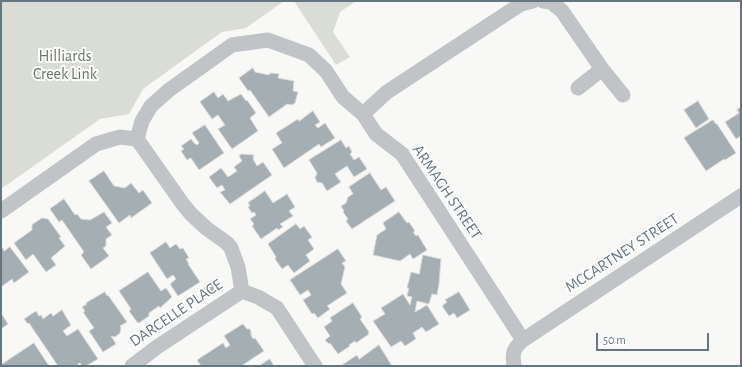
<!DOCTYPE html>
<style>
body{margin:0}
#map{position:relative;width:742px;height:367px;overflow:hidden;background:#f8f8f6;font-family:"Alegreya Sans",sans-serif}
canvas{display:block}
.frame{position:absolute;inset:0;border:2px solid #66767f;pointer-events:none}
.scale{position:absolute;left:596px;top:333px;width:113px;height:18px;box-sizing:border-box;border:2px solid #66767f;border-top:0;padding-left:5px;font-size:12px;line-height:14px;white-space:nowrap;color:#66767f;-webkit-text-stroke:3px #fff;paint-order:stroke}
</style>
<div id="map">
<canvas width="742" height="367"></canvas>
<div class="frame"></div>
<div class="scale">50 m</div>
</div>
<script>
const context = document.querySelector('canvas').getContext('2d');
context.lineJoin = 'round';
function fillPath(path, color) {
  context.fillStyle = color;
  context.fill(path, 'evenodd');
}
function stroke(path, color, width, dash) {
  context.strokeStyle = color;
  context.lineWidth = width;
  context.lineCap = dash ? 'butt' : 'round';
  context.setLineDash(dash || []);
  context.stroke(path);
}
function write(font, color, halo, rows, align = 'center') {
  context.font = font + ' "Alegreya Sans",sans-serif';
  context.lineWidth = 4;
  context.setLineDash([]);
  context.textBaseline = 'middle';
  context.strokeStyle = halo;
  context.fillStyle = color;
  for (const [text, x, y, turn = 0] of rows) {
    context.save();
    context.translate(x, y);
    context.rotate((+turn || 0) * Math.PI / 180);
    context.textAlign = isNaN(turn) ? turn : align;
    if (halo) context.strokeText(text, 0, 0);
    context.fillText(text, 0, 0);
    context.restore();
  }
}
fillPath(new Path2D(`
 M 1,1 L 284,1 L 246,28 L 222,32 L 143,89 L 129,114 L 100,119 L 1,189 Z
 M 294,1 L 356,1 L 340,12 L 333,32 L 350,57 L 336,65 Z`), '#d9ddd6');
const building = new Path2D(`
 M 253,68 L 255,72 L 269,75 L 270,73 L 279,74 L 278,78 L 294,81 L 293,91 L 298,92 L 295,103 L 292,105 L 287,104 L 269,117 L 250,90 L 248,91 L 239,78 Z
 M 214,92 L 218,98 L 223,94 L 228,101 L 241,94 L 246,101 L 247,100 L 256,113 L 250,118 L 258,131 L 232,149 L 218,129 L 225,125 L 218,115 L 212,119 L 200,102 Z
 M 698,101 L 709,119 L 696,128 L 684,110 Z
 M 741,107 L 741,136 L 736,139 L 725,122 L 739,113 L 737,110 Z
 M 313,111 L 320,122 L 315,125 L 318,128 L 325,123 L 335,138 L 321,147 L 319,144 L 284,168 L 272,149 L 282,143 L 276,133 L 298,119 L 299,121 Z
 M 713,120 L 716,124 L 717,124 L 736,153 L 725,160 L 724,159 L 706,171 L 684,138 Z
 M 205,125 L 224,153 L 199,170 L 191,158 L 187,160 L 181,151 L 184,149 L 181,146 L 191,139 L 195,144 L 196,144 L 197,145 L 199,143 L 192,133 Z
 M 341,140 L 346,148 L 349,146 L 352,152 L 350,154 L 354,160 L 359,157 L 367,169 L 354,177 L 347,166 L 335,174 L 341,182 L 327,191 L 322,183 L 317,182 L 315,178 L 317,173 L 309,160 Z
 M 242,154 L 254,155 L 253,159 L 257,166 L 263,162 L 272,175 L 230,204 L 220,192 L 225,190 L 222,185 L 217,188 L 209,177 L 221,168 L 228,177 L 237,171 L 234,167 L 242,161 L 239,156 Z
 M 104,171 L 114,186 L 125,188 L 131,183 L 139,193 L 143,190 L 152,203 L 131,218 L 130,215 L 119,223 L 89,181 Z
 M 370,173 L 381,190 L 386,187 L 395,201 L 352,229 L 346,221 L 348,219 L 343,212 L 344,211 L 341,206 L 346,203 L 348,197 L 353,194 L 349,187 Z
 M 265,191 L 273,203 L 287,194 L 295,207 L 289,211 L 293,216 L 280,224 L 283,227 L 278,230 L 277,228 L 261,239 L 252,226 L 254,224 L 250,219 L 256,215 L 254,212 L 252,213 L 248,207 L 250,206 L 248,203 Z
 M 64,199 L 75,215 L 77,214 L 81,219 L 90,220 L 104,212 L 112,223 L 106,227 L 112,235 L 106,239 L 106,246 L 103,248 L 109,256 L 91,269 L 81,255 L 84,252 L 62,220 L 59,222 L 50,209 Z
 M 399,212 L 407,223 L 409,222 L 415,231 L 413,232 L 416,236 L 418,235 L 427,250 L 413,259 L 410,254 L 400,261 L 373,255 L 377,235 L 386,229 L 383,223 Z
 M 42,218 L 48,219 L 61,237 L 59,238 L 65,246 L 51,258 L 56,265 L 46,272 L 33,254 L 26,260 L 14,243 L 32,230 L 32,225 Z
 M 296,224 L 300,229 L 304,226 L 312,237 L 308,240 L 314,249 L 306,255 L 310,261 L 294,273 L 288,265 L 282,269 L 275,259 L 276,257 L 268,244 Z
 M 166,242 L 170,248 L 176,244 L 180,249 L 183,248 L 189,258 L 186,259 L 189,264 L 188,264 L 200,282 L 178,296 L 170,284 L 176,279 L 173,275 L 167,279 L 150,253 Z
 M 10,247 L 29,272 L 14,283 L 12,279 L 1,287 L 1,249 L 3,248 L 4,251 Z
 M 338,249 L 346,261 L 342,263 L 345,267 L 341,284 L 347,293 L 327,306 L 330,309 L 318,318 L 314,313 L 312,314 L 303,300 L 311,295 L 308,290 L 300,295 L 290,280 Z
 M 423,255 L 441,259 L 439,284 L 437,295 L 432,294 L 429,304 L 417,301 L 415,312 L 427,305 L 439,324 L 426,332 L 422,327 L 413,333 L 416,339 L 405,346 L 401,341 L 391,347 L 373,321 L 385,314 L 381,308 L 403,294 L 410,305 L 412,297 L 407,296 L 409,288 L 407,288 L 411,272 L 419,274 Z
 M 148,272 L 161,291 L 166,288 L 172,297 L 160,308 L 159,306 L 149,313 L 149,316 L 139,323 L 137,322 L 129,311 L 131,309 L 119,291 Z
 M 105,292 L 107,296 L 108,295 L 127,322 L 120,326 L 121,328 L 120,333 L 115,337 L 111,336 L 116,344 L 103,352 L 89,331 L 94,328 L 83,312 L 85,311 L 82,307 L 87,304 L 86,303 Z
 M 459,292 L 470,310 L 457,318 L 454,313 L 449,316 L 442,306 L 447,302 L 445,300 Z
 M 353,303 L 362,317 L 360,319 L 369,332 L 368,332 L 369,334 L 356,343 L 355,341 L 349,345 L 350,346 L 338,354 L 330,343 L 329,344 L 325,340 L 330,336 L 324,327 L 332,321 L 330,318 Z
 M 62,310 L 71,325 L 63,331 L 67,336 L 78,329 L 98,359 L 86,366 L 82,366 L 80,363 L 78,364 L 78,366 L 58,366 L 29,323 L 28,324 L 24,319 L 36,311 L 39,316 L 41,315 L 43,319 L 51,313 L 53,316 Z
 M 1,313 L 8,324 L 1,329 Z
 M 243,324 L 247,329 L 250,329 L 251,332 L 251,335 L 253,339 L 255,338 L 264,351 L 241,366 L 201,366 L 197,360 L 223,343 L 226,348 L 230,345 L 224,336 Z
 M 34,343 L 49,366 L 2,366 L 1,365 Z
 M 379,345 L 392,366 L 342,365 L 357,355 L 359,359 Z
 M 270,359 L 274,366 L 259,366 Z`);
fillPath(building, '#a5aeb3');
stroke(building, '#dadad9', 1);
stroke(new Path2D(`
 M 543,1 L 551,2 L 562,11 L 602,69 L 623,95
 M 578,88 L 602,69
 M 363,114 L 387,92 L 521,4 L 533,1
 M 137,139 L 182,203 L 191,214 L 206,228 L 227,243 L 231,248 L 238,267 L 242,291 L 258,297 L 277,308 L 315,366
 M 1,211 L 96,144 L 120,137 L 137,139 L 142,121 L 151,106 L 169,90 L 232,45 L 268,40 L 309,55 L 326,71 L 343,97 L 363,114 L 376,134 L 402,154 L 523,340
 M 132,366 L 157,347 L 242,291
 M 514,366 C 512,353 513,349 523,340 L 741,196`), '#c0c4c7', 15);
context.fillStyle = '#a9b1a6';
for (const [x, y] of [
 [209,290]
]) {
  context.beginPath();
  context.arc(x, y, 5.5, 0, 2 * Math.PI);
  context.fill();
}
write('16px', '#697765', '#fff', [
 ["Hilliards",65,56],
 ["Creek Link",65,74]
]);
write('16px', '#66767f', '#fff', [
 ["ARMAGH STREET",447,192,56],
 ["MCCARTNEY STREET",622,253,-33],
 ["DARCELLE PLACE",176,313,-34]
]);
</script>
